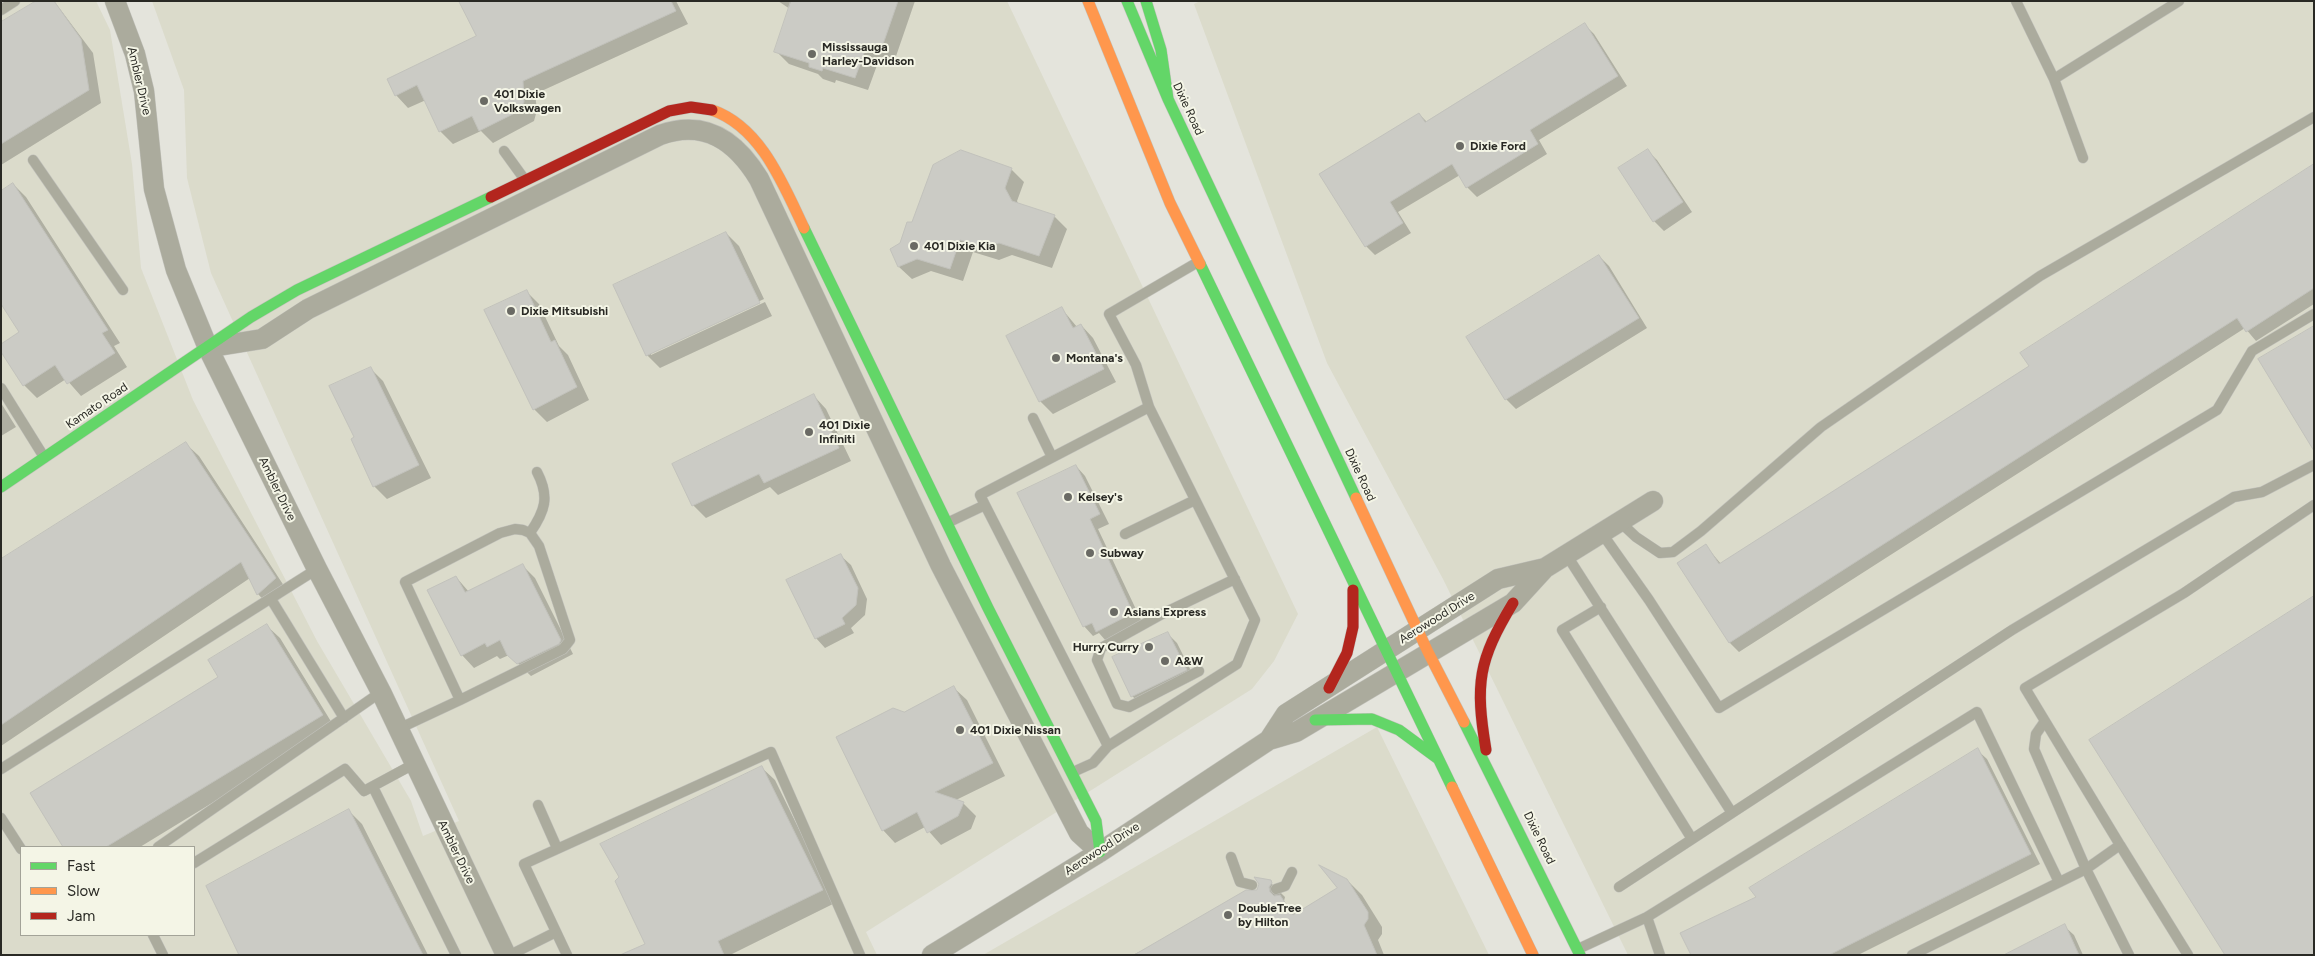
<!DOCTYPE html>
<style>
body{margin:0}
#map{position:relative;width:2315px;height:956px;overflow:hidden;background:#e4e4dc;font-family:Figtree,sans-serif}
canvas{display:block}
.frame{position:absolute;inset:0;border:2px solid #292924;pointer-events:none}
.legend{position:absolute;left:20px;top:846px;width:175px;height:90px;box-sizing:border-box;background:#f4f5e6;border:1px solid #a3a398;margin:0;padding:6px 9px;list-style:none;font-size:15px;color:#292924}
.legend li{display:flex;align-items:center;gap:10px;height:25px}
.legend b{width:25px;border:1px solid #a3a398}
</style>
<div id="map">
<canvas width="2315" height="956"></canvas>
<div class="frame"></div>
<ul class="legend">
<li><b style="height:6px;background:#63d668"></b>Fast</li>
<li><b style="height:6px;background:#ff974d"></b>Slow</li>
<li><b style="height:6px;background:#b3261e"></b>Jam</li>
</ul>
</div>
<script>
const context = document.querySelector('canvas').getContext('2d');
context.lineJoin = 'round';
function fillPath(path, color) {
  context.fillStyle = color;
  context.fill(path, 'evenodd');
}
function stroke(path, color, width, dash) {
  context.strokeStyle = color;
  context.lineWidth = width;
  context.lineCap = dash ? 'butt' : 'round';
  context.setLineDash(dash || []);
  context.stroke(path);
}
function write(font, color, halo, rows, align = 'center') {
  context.font = font + ' Figtree,sans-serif';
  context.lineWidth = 4;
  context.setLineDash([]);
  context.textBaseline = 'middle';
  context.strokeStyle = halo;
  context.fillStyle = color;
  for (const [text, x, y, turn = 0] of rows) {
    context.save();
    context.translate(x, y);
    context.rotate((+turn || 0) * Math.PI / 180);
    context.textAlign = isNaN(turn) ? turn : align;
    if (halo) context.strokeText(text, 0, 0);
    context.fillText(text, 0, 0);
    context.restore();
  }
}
fillPath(new Path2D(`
 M 1,1 L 96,1 L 110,30 L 132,164 L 141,268 L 193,400 L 317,641 L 411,801 L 423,836 L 459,821 L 211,273 L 187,178 L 184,90 L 152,1 L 1007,1 L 1298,614 L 1274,661 L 1252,689 L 866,932 L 877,955 L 1,955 ZM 21,847 L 194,847 L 194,935 L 21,935 Z
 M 1200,1 L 2314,1 L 2314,955 L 1628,955 L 1443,579 L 1327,363 L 1194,4 Z
 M 1377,727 L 1489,955 L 983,955 Z`), '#dbdbcb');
fillPath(new Path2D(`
 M 39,1 L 54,1 L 93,53 L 101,103 L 1,165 L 1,50 Z
 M 557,1 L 676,1 L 688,24 L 535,94 L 537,110 L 534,121 L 493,143 L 481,131 L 453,144 L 440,131 L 426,100 L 408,108 L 396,95 Z
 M 778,1 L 915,1 L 894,62 L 880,57 L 868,90 L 836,80 L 835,83 L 823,79 L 818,74 L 789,64 L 776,51 L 790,9 Z
 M 1585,25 L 1594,34 L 1627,86 L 1539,140 L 1547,154 L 1477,197 L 1467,187 L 1460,175 L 1398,212 L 1411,233 L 1375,255 L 1366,246 L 1419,114 L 1427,122 Z
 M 1647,150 L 1657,160 L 1692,212 L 1664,231 L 1654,221 Z
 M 2314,166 L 2314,304 L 2256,341 L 2245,328 L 1739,652 L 1730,643 L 1679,564 L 1706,546 L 1721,564 L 2030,366 Z
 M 1011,169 L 1024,182 L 1017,201 L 1019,205 L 1054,216 L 1067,229 L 1052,268 L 1012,255 L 999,260 L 973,252 L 963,281 L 931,271 L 912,279 L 899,267 L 901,244 L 913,224 Z
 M 13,184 L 26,197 L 120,343 L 114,346 L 127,367 L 81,396 L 66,379 L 37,398 L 24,385 Z
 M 726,233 L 739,246 L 764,299 L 651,352 L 651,355 L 765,302 L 772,316 L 660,368 L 647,355 Z
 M 1599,256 L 1609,266 L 1647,328 L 1516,409 L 1506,399 L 1468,337 Z
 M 526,291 L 539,304 L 559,346 L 568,355 L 589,400 L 547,422 L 534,409 Z
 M 1062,309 L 1077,327 L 1081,325 L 1093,338 L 1116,382 L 1053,414 L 1040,401 Z
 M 370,368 L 383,381 L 431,478 L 387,499 L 374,486 L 356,437 Z
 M 814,396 L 826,409 L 851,461 L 778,495 L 770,487 L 706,518 L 693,505 Z
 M 1,403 L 16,427 L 1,436 Z
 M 186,444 L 199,456 L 288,592 L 270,607 L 258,594 L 250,578 L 1,746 L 1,560 Z
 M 1076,466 L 1085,476 L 1109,524 L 1098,529 L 1142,622 L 1106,641 L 1099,633 L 1093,636 L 1084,626 Z
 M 841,556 L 851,565 L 867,599 L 865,615 L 851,628 L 854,633 L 825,648 L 816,638 Z
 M 522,565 L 535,578 L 573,654 L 531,676 L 509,655 L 500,659 L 497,656 L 474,668 L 462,655 L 456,577 L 469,592 Z
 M 267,626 L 280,638 L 335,728 L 140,847 L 65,847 L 31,793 L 220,678 Z
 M 1167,633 L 1177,643 L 1195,679 L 1142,705 L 1132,696 Z
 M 954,688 L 967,700 L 1005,776 L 956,800 L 963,803 L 976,816 L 971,829 L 941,845 L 925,827 L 895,843 L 883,830 Z
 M 1977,750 L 1987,759 L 2040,864 L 1858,955 L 1692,955 L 1758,897 Z
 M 762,768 L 775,780 L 835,903 L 730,955 L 623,955 L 647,944 Z
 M 349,811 L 362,824 L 428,955 L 241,955 Z
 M 1347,880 L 1362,895 L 1382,927 L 1382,934 L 1378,940 L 1384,955 L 1133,955 L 1257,891 L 1270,882 L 1285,897 L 1284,901 L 1296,915 L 1339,888 Z
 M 2064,926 L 2074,935 L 2083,955 L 2007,955 Z`), '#0003');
const building = new Path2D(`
 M 36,1 L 54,1 L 81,39 L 89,90 L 1,144 L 1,22 Z
 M 459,1 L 671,1 L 676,11 L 523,81 L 524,102 L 521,108 L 513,114 L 479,131 L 472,116 L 439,132 L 417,85 L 395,96 L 387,79 L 476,36 Z
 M 791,1 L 898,1 L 881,50 L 867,45 L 855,78 L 823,68 L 822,71 L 809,67 L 809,63 L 774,52 Z
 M 1585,23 L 1618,76 L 1530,130 L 1538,144 L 1466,188 L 1452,164 L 1390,202 L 1403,223 L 1365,247 L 1319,174 L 1419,113 L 1425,122 Z
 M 1648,149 L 1683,202 L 1653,222 L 1618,168 Z
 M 961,150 L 1012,168 L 1005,188 L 1012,201 L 1055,215 L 1039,256 L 999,243 L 985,248 L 960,240 L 950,269 L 917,259 L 898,267 L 890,249 L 900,243 L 907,222 L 912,222 L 933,165 Z
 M 2314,164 L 2314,288 L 2246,332 L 2237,318 L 1729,643 L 1677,563 L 1706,544 L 1719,564 L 2029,366 L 2020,353 Z
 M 13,183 L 108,330 L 102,333 L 115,353 L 67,384 L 55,365 L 23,386 L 1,352 L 1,344 L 19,332 L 1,304 L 1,191 Z
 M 726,232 L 760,303 L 646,356 L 613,285 Z
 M 1599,255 L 1639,318 L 1505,400 L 1466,337 Z
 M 527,290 L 551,342 L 555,340 L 577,387 L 533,410 L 484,310 Z
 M 1062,307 L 1073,328 L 1081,324 L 1104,369 L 1039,402 L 1006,336 Z
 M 2314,326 L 2314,451 L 2258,359 Z
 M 371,367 L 419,465 L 373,487 L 351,439 L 354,437 L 329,386 Z
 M 814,394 L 839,448 L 764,483 L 759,474 L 692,506 L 672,464 Z
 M 186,442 L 276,578 L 257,595 L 241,562 L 1,725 L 1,559 Z
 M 1076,465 L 1100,514 L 1090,519 L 1133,613 L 1096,632 L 1092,623 L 1083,627 L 1017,493 Z
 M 841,554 L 858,588 L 856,605 L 842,618 L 845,624 L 815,639 L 786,580 Z
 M 523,564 L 561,640 L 559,644 L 517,664 L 507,655 L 500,640 L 487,647 L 485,643 L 461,656 L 427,590 L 456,576 L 465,592 Z
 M 2314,596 L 2314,955 L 2225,955 L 2089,740 Z
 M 267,624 L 323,715 L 106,847 L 63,847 L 30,793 L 218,677 L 208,660 Z
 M 1168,632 L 1187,670 L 1131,697 L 1112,657 Z
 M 954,686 L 993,763 L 935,792 L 964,802 L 958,816 L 927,833 L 917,812 L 882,831 L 836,737 L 893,708 L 904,712 Z
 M 1978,748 L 2031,854 L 1829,955 L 1691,955 L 1680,933 L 1756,897 L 1749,888 Z
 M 762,766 L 823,890 L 718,941 L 724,955 L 620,955 L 645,944 L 615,881 L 619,877 L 600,844 Z
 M 349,809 L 423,955 L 239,955 L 206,886 Z
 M 1319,865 L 1347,879 L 1368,912 L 1368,919 L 1364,925 L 1377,955 L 1134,955 L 1246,890 L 1257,890 L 1259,884 L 1254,877 L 1271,880 L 1272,883 L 1269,887 L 1270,892 L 1274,896 L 1280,895 L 1293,915 L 1337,888 Z
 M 2065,924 L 2079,955 L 2004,955 Z`);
fillPath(building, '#cbcbc5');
stroke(building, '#c2c2bc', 1);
const lane = new Path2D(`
 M 2016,1 L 2054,79
 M 1,10 L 15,1
 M 504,151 L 525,180
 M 2083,158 L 2054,79 L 2179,1
 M 33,160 L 123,290
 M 1,388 L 44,457
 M 1033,418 L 1052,457
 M 985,505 L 1108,746
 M 1619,521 L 1636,537 L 1660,553 L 1673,552 L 1701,531 L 1821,427 L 2040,276 L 2314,117
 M 947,523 L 985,505 L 980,495 L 1149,407
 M 1601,532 L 1649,600 L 1719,708 L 2217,410 L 2252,351 L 2314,314
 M 530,533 C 545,511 550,497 537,472
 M 1125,534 L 1195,500
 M 1566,554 L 1732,813 L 2012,630 L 2234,497 L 2262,492 L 2314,465
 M 271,599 L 344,718
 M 1601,607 L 1562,630 L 1692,839
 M 1199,671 L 1129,707 L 1117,704 L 1097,660 L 1101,648 L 1164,613 L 1235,579
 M 2045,721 L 2036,734 L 2034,749 L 2086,869 L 2129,955
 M 398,729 L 460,700 L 405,582 L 500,533 L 515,529 L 523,530 L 530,533 L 539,546 L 570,640 L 563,649 L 460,700
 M 1,769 L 317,569
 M 1073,772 L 1093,763 L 1108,746 L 1237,664 L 1255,620 L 1149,407 L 1136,365 L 1109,314 L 1198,262
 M 373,787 L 456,955
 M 538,805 L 557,848
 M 1,818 L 21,849
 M 2120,845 L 2025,688 L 2184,593 L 2314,505
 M 158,847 L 381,692
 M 1231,857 L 1240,882 L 1252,885
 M 194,863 L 345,769 L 364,791 L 414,764
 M 1619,887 L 1732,813
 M 1276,889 L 1285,886 L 1292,872
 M 1647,917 L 1977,712 L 2059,882
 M 153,935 L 163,955
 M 1578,949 L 1647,917 L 1660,955
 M 510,955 L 556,932
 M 567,955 L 524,864 L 771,752 L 860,955
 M 1912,955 L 2086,869 L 2120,845 L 2188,955`);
const street = new Path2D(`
 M 115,1 L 135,54 L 144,91 L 154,189 L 176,270 L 208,348 L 317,569 L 381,692 L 506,955
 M 212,347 L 262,339 L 308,309 L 660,135 C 705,119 736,141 759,179 L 941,566 L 1079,833 L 1100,852
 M 1269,740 L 1286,714 L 1498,579 L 1545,568
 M 932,955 L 1100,852 L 1269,740 L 1296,732 L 1513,603 L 1545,568 L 1653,501`);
const fast = new Path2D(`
 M 1127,1 L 1168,99 L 1356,498
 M 1146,1 L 1161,50 L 1168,99
 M 804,228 L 988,608 L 1096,821 L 1100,852
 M 1200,264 L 1452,787
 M 1,487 L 251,317 L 297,290 L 491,197
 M 1315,720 L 1372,719 L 1399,730 L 1437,758
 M 1464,722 L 1580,955`);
const slow = new Path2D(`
 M 1088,1 L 1170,203 L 1200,264
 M 712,110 C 761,127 783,184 804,228
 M 1356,498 L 1428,652 L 1464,722
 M 1452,787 L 1533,955`);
const jam = new Path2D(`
 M 491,197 L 669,111 L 691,107 L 712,110
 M 1329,688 L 1347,653 L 1353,627 L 1353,590
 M 1486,750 C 1475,683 1478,661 1513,603`);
stroke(lane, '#c2c2bc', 11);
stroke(street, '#c2c2bc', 21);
stroke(fast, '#c2c2bc', 12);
stroke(slow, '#c2c2bc', 12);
stroke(jam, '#c2c2bc', 12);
stroke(lane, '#abab9d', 10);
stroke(street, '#abab9d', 20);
stroke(fast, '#63d668', 11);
stroke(slow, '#ff974d', 11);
stroke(jam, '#b3261e', 11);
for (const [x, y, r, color] of [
 [812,54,5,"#6a6a64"],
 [484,101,5,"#6a6a64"],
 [1460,146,5,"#6a6a64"],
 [914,246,5,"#6a6a64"],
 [511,311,5,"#6a6a64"],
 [1056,358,5,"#6a6a64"],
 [809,432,5,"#6a6a64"],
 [1068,497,5,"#6a6a64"],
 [1090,553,5,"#6a6a64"],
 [1114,612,5,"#6a6a64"],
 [1149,647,5,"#6a6a64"],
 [1165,661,5,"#6a6a64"],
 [960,730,5,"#6a6a64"],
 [1228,915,5,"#6a6a64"]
]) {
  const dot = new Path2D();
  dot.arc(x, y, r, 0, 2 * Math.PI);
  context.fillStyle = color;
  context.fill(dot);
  stroke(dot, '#f4f5e6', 2);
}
write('bold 12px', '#292924', '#f4f5e6', [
 ["Mississauga",822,47],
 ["Harley-Davidson",822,61],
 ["401 Dixie",494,94],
 ["Volkswagen",494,108],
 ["Dixie Ford",1470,146],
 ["401 Dixie Kia",924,246],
 ["Dixie Mitsubishi",521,311],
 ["Montana's",1066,358],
 ["401 Dixie",819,425],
 ["Infiniti",819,439],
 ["Kelsey's",1078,497],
 ["Subway",1100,553],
 ["Asians Express",1124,612],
 ["Hurry Curry",1139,647,"right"],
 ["A&W",1175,661],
 ["401 Dixie Nissan",970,730],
 ["DoubleTree",1238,908],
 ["by Hilton",1238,922]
], 'left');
write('12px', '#292924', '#f4f5e6', [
 ["Ambler Drive",139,81,77],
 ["Dixie Road",1188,109,65],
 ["Kamato Road",97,406,-34],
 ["Dixie Road",1360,475,65],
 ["Ambler Drive",277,489,64],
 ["Aerowood Drive",1437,618,-32],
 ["Dixie Road",1539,838,64],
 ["Aerowood Drive",1102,849,-33],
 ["Ambler Drive",456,852,64]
]);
</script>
